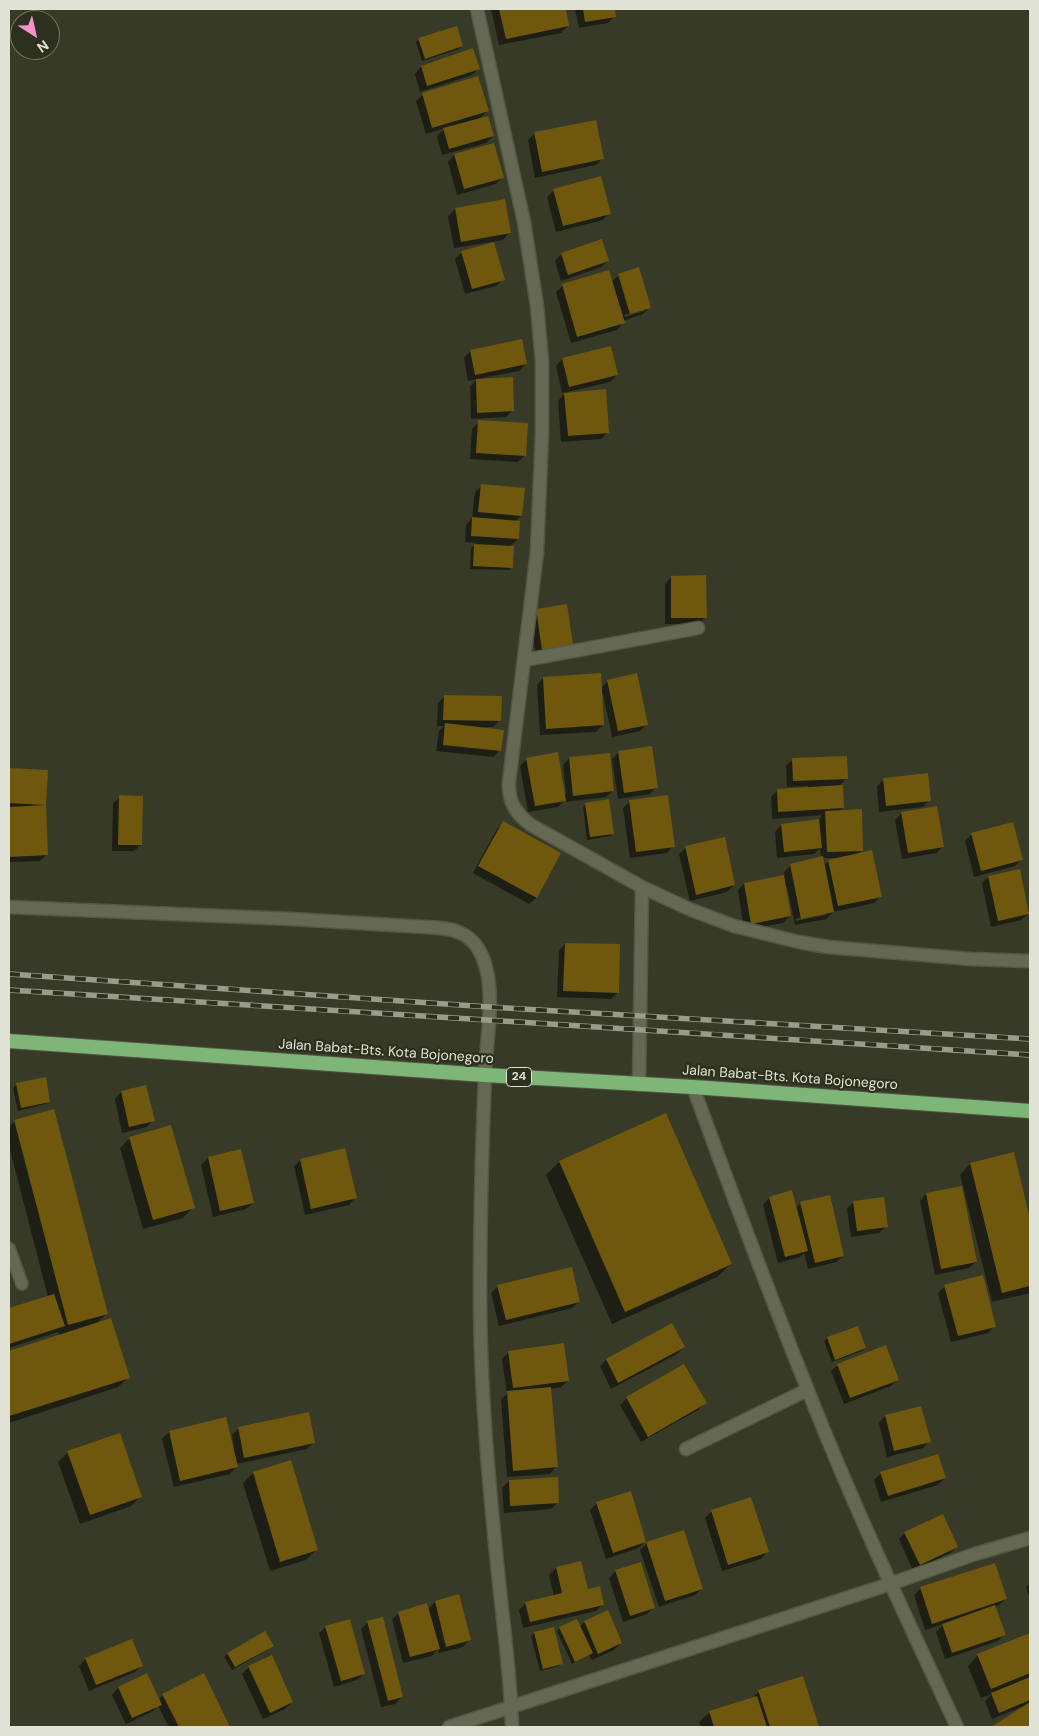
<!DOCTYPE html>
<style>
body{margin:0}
#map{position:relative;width:1039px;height:1736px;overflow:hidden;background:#373a26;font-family:"DM Sans",sans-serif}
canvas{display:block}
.frame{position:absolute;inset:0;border:10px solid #e0e2d6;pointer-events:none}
.north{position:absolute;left:10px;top:10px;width:50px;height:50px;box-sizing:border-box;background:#2d301c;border:1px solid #757766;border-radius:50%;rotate:145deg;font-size:14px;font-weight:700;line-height:20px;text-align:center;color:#e0e2d6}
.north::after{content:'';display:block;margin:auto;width:18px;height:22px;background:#f590d1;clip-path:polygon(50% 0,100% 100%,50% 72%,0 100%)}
</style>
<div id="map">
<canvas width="1039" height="1736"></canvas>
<div class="frame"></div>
<div class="north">N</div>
</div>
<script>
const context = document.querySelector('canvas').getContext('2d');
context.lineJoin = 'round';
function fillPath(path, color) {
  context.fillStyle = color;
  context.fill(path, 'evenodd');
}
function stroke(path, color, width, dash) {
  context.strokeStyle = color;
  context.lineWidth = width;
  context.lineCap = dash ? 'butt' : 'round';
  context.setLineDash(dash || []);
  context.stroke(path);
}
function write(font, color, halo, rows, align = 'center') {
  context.font = font + ' "DM Sans",sans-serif';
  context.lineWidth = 4.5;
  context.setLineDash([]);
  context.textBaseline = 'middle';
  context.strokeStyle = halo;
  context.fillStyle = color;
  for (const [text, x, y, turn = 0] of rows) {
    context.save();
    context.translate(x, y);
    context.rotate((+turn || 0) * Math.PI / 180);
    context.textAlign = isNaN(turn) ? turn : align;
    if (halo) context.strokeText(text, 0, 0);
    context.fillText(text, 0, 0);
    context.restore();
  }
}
fillPath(new Path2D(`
 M 491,9 L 564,9 L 568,26 L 561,33 L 499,45 Z
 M 575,9 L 614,9 L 615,16 L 608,23 L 579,28 Z
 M 419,39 L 462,46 L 459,49 L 422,61 L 416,42 Z
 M 421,67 L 478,69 L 472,75 L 420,92 L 415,74 Z
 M 423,95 L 487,111 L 478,120 L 493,136 L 486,143 L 442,155 L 437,136 L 445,128 L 426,134 L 416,101 Z
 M 534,134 L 603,158 L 596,165 L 535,178 L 528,140 Z
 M 493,144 L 502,178 L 496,184 L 457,195 L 448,162 L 454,155 Z
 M 554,190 L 609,213 L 603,220 L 556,232 L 547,197 Z
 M 504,201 L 509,233 L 503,240 L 454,248 L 448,216 L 455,209 Z
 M 462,252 L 503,279 L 496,286 L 465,294 L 455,259 Z
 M 561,254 L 608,261 L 601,267 L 561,281 L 555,261 Z
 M 619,275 L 650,307 L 643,314 L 623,321 L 623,323 L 617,330 L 571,343 L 556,292 L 563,286 L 611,282 ZM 644,309 L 644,311 L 625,317 L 624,315 Z
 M 610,348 L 617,375 L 610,382 L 567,392 L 608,432 L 601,439 L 561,442 L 558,401 L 566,392 L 562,393 L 556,366 L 562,359 Z
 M 470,351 L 526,364 L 519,371 L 482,378 L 513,410 L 506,417 L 471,419 L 470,387 L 477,379 L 468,381 L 464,358 Z
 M 479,422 L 525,455 L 518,462 L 470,459 L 472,429 Z
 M 482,486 L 521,516 L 515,521 L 518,539 L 509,547 L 512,567 L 509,570 L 470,569 L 471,548 L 477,543 L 465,542 L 466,525 L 472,518 L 475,492 Z
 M 671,577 L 705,617 L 699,624 L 665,624 L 665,584 Z
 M 566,606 L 565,652 L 536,656 L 530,617 L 537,610 Z
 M 543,678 L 601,688 L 608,681 L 647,724 L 640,731 L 612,737 L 603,694 L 601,695 L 603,725 L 596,732 L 540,735 L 537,685 Z
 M 444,697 L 500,720 L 493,727 L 482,727 L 500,750 L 493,757 L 436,751 L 439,731 L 444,726 L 437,726 L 438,703 Z
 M 619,752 L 656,788 L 650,794 L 618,799 L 612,759 Z
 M 569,758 L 613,791 L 606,797 L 566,802 L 566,799 L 558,807 L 528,812 L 520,766 L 527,759 L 564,795 L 566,794 L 563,765 Z
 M 793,759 L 847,778 L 838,787 L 843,808 L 839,811 L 862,850 L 857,855 L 881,896 L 874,903 L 833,912 L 826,919 L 795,925 L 787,887 L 785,887 L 790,916 L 783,923 L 744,930 L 738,890 L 744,884 L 785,876 L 784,872 L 791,865 L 821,858 L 820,848 L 814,854 L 777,858 L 775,832 L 781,825 L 819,820 L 822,815 L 772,819 L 771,797 L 777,791 L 808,789 L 808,786 L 787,787 L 786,766 ZM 822,858 L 837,858 L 837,859 L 829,861 L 823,866 ZM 826,912 L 826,915 L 796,921 L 795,919 Z
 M 9,769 L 47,771 L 44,805 L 47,854 L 40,861 L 9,862 Z
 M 883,780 L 930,800 L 923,807 L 879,812 L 877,786 Z
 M 120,797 L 141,845 L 134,851 L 112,851 L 113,803 Z
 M 630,802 L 673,846 L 667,853 L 630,858 L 623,808 Z
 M 586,804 L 613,833 L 610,836 L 587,840 L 583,807 Z
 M 901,814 L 943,847 L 936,853 L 902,859 L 895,820 Z
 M 503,823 L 560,853 L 536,898 L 529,904 L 473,873 L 497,829 Z
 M 1012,823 L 1022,859 L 1015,866 L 974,877 L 965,841 L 971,835 Z
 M 686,848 L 734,885 L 727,892 L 690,901 L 679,854 Z
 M 988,877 L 1028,914 L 1021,920 L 991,927 L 982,883 Z
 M 565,944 L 618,992 L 611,999 L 557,997 L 559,951 Z
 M 45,1079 L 49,1101 L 46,1104 L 18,1111 L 13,1088 L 16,1085 Z
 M 121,1092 L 153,1120 L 147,1127 L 122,1133 L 115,1099 Z
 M 15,1121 L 106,1314 L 96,1324 L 129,1377 L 118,1387 L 9,1423 L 9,1352 L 59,1336 L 58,1332 L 9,1348 L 9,1310 L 48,1297 L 9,1146 L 9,1127 Z
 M 130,1138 L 193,1207 L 183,1218 L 143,1229 L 120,1148 Z
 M 241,1150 L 253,1203 L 246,1209 L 213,1217 L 201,1165 L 208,1158 Z
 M 1013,1154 L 1030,1224 L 1030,1293 L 992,1302 L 960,1175 L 970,1164 Z
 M 301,1160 L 355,1198 L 349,1205 L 305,1215 L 294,1166 Z
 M 559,1162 L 731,1264 L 717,1277 L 612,1324 L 546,1175 Z
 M 926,1194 L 976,1262 L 969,1268 L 935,1275 L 920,1201 Z
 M 769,1198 L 796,1208 L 801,1203 L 843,1256 L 836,1262 L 808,1269 L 804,1253 L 800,1257 L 778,1263 L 763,1205 Z
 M 854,1202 L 886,1226 L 879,1233 L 851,1237 L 847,1209 Z
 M 498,1286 L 579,1302 L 572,1308 L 499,1326 L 491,1293 Z
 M 945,1286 L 995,1326 L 988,1333 L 951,1342 L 938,1293 Z
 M 672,1325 L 684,1347 L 677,1354 L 611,1389 L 600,1366 L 606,1360 Z
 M 858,1327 L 865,1348 L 862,1351 L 832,1362 L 824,1341 L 827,1338 Z
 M 509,1352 L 568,1381 L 561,1387 L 550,1389 L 556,1467 L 550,1474 L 507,1477 L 501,1399 L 507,1394 L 502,1359 Z
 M 838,1365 L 898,1379 L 891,1386 L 844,1404 L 831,1371 Z
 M 684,1366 L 705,1403 L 698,1410 L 641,1442 L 620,1405 L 627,1398 Z
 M 885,1416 L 929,1441 L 923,1448 L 887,1457 L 879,1423 Z
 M 225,1418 L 232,1447 L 234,1447 L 232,1435 L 238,1429 L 314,1442 L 307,1449 L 236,1464 L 236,1467 L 230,1474 L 174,1487 L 162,1439 L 169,1432 Z
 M 68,1452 L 141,1496 L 131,1506 L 80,1524 L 58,1462 Z
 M 290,1462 L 316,1550 L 306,1560 L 270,1571 L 243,1483 L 253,1473 Z
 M 881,1473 L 945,1478 L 938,1485 L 881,1502 L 874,1480 Z
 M 509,1481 L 558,1502 L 551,1509 L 504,1513 L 502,1488 Z
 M 597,1503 L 645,1542 L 638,1548 L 606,1559 L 590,1510 Z
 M 712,1511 L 767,1552 L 761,1559 L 722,1571 L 705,1518 Z
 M 905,1533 L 957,1547 L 950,1553 L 913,1571 L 899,1539 Z
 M 647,1543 L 702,1589 L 695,1595 L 659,1607 L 640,1550 Z
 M 580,1563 L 587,1590 L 603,1604 L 596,1611 L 523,1628 L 519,1610 L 526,1603 L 554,1596 L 549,1575 L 556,1568 Z
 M 616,1571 L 654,1607 L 647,1614 L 623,1622 L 609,1578 Z
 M 1030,1583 L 1030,1600 L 1026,1587 Z
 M 921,1588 L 1006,1599 L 999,1605 L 995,1607 L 1004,1635 L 998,1641 L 945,1659 L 936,1632 L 944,1624 L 925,1630 L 914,1595 Z
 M 435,1602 L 469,1640 L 463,1647 L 439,1653 L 438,1649 L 432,1656 L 403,1663 L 392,1619 L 399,1613 L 428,1609 Z
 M 368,1622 L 402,1697 L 395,1704 L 381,1707 L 361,1629 Z
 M 585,1622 L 621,1643 L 614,1650 L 592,1660 L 589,1655 L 572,1664 L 557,1631 L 560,1628 L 579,1627 Z
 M 326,1627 L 364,1674 L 357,1680 L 334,1687 L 319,1633 Z
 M 534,1633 L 562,1663 L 559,1666 L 540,1671 L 531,1636 Z
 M 1030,1634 L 1030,1727 L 993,1727 L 1025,1707 L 1024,1706 L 992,1719 L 985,1701 L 992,1694 L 981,1698 L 968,1666 L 978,1655 Z
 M 269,1649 L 232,1670 L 224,1657 L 227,1654 Z
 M 86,1659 L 142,1665 L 135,1672 L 89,1691 L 79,1666 Z
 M 249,1667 L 292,1702 L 285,1709 L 263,1719 L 242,1674 Z
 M 147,1675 L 158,1700 L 163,1695 L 229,1727 L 169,1727 L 158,1706 L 153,1711 L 126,1724 L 112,1695 L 118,1688 Z
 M 802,1678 L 817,1727 L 701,1727 L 699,1722 L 710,1712 L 752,1698 L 759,1692 Z`), '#0007');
fillPath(new Path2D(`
 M 499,9 L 566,9 L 569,26 L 506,39 Z
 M 583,9 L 615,9 L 616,17 L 585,22 Z
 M 457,26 L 463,46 L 425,59 L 418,38 Z
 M 473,48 L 480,69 L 427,86 L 421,66 Z
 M 478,76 L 489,111 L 432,128 L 422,93 Z
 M 488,116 L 494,136 L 449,149 L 443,128 Z
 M 596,120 L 604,159 L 542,172 L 534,132 Z
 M 494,143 L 504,178 L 464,189 L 454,154 Z
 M 601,176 L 611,214 L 563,226 L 553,189 Z
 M 505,199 L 511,233 L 461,242 L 455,208 Z
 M 602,239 L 609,261 L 568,275 L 561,253 Z
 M 494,242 L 505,280 L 472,289 L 461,251 Z
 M 639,267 L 651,308 L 630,314 L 618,274 Z
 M 609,270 L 625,323 L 577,337 L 562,284 Z
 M 522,339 L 527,364 L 475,375 L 470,350 Z
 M 611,346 L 618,375 L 569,387 L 562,358 Z
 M 513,377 L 514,411 L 477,413 L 476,379 Z
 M 606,389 L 609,433 L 568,436 L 564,393 Z
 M 478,420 L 528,423 L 526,456 L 476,453 Z
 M 481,484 L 525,488 L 522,516 L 478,512 Z
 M 472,517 L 520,521 L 519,539 L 471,536 Z
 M 474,544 L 514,546 L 513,568 L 473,566 Z
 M 706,575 L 707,618 L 671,618 L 671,576 Z
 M 567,604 L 573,645 L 542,650 L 536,609 Z
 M 601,673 L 604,725 L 546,729 L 543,677 Z
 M 637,673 L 648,725 L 618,731 L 607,680 Z
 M 444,695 L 502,696 L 501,721 L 443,720 Z
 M 445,723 L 504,730 L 501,751 L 443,745 Z
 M 652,746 L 658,788 L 624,793 L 618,751 Z
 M 558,752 L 566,801 L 535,806 L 526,758 Z
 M 610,753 L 614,791 L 573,796 L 569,757 Z
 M 847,756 L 848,779 L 793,781 L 792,758 Z
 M 9,768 L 48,770 L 46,805 L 9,803 Z
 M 928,773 L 931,801 L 886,806 L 883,778 Z
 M 843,785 L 844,808 L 778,812 L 777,789 Z
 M 119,795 L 143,796 L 142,845 L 118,845 Z
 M 668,795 L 675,847 L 636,852 L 629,800 Z
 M 609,799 L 614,834 L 590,837 L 585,803 Z
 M 46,805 L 48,855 L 9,857 L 9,807 Z
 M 937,806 L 944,847 L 908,853 L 901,812 Z
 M 862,809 L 863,851 L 827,852 L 825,811 Z
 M 819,819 L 822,848 L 784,852 L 781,824 Z
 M 503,821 L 561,853 L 537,898 L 478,866 Z
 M 1013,822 L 1023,860 L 981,871 L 971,833 Z
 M 725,837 L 735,885 L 696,895 L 685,846 Z
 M 872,850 L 882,897 L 838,906 L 828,860 Z
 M 823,856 L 834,912 L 801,919 L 790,864 Z
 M 1020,869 L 1029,914 L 998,921 L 988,876 Z
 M 784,875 L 791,916 L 751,924 L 744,883 Z
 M 565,943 L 620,944 L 619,993 L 563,991 Z
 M 46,1077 L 50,1102 L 21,1108 L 16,1083 Z
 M 146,1085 L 155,1121 L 129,1127 L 121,1091 Z
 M 54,1109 L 108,1314 L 68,1325 L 14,1120 Z
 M 666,1113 L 732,1264 L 625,1312 L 559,1161 Z
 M 171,1125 L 195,1208 L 153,1220 L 129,1137 Z
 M 345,1148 L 357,1198 L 311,1209 L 300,1159 Z
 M 241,1149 L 254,1203 L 220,1211 L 208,1157 Z
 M 1014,1152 L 1030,1219 L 1030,1286 L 1002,1293 L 970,1163 Z
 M 962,1186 L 977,1262 L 941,1269 L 926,1193 Z
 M 792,1190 L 808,1251 L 785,1257 L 769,1197 Z
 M 830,1195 L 844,1256 L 815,1263 L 800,1202 Z
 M 884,1197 L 888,1227 L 857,1231 L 853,1201 Z
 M 572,1267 L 580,1302 L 506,1320 L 497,1285 Z
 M 983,1275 L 996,1327 L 958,1336 L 944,1285 Z
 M 54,1294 L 65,1326 L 9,1344 L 9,1308 Z
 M 111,1318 L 130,1378 L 9,1416 L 9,1351 Z
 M 672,1323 L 685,1347 L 618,1383 L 606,1359 Z
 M 858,1326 L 866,1348 L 835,1360 L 827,1337 Z
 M 564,1343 L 569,1381 L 513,1388 L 508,1351 Z
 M 886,1345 L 899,1380 L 850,1398 L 837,1364 Z
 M 684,1364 L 707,1403 L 648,1437 L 626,1397 Z
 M 551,1387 L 558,1467 L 513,1471 L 507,1391 Z
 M 921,1406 L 931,1442 L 894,1451 L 885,1415 Z
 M 309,1412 L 315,1443 L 244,1458 L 238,1427 Z
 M 226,1417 L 238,1467 L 180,1481 L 169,1431 Z
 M 120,1433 L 142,1497 L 90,1515 L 67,1451 Z
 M 938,1454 L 946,1478 L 888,1496 L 880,1472 Z
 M 291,1460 L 318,1550 L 280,1562 L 253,1472 Z
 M 558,1477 L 559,1503 L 510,1506 L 509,1480 Z
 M 631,1491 L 646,1542 L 684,1530 L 703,1589 L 665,1601 L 646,1542 L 613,1553 L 596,1502 Z
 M 751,1497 L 769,1552 L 728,1565 L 711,1510 Z
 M 943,1514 L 958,1547 L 920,1565 L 904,1532 Z
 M 581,1561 L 588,1589 L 600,1586 L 604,1605 L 530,1622 L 525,1602 L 562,1593 L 556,1567 Z
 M 641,1562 L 655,1608 L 630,1616 L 615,1570 Z
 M 995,1563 L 1007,1599 L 932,1624 L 920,1587 Z
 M 459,1594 L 471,1640 L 446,1647 L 435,1601 Z
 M 427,1603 L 440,1649 L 410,1657 L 398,1612 Z
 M 995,1605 L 1006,1635 L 952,1653 L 942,1624 Z
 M 608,1610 L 622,1643 L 598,1654 L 584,1621 Z
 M 383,1617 L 403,1697 L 388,1701 L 367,1621 Z
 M 350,1619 L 365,1674 L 341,1681 L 325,1626 Z
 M 577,1619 L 593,1653 L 575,1662 L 559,1627 Z
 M 554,1627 L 563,1664 L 543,1669 L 534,1632 Z
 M 265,1631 L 274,1646 L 235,1667 L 227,1653 Z
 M 1030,1633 L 1030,1673 L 991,1689 L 977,1654 Z
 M 132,1639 L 143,1666 L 96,1685 L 85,1658 Z
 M 272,1655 L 293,1702 L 270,1713 L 248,1666 Z
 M 147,1673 L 162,1705 L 132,1718 L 118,1687 Z
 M 204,1673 L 230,1727 L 179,1727 L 162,1694 Z
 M 803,1676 L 819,1727 L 770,1727 L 758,1690 Z
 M 1030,1677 L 1030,1700 L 999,1713 L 991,1693 Z
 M 757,1696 L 767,1727 L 714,1727 L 709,1711 Z
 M 1030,1702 L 1030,1727 L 991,1727 Z`), '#6f580e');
const service = new Path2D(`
 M 9,1248 L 22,1284`);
const minor = new Path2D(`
 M 477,9 L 524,222 L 537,306 L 542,361 L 542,433 L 537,552 L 509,782 C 508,802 516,814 531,825 L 642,887 L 639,1085
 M 525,660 L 698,628
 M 642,887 L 689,909 L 734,926 L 799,942 L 828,947 L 971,959 L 1030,961
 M 9,907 L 292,919 L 441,928 C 471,931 483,948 488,977 C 493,1008 486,1045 485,1076 C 482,1148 480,1220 480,1292 C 480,1389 489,1486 499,1582 C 504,1631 511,1679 512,1727
 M 693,1087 C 730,1188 767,1289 807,1388 C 852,1503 905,1615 957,1727
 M 686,1449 L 807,1390
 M 449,1727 L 890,1584 L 975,1554 L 1030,1538`);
const trunk = new Path2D(`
 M 9,1041 L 485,1075 L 693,1087 L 1030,1111`);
stroke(service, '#545746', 14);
stroke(minor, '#545746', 15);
stroke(trunk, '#545746', 16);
stroke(service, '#656953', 11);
stroke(minor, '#656953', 12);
stroke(trunk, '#7eb678', 14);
const rail = new Path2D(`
 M 9,974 L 489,1007 L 1030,1039
 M 9,990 C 349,1012 690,1032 1030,1055`);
stroke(rail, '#999b8c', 5.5);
stroke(rail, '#2d301c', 4, [11]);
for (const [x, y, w] of [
 [519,1077,25]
]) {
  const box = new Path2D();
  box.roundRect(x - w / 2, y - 9.5, w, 19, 4);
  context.fillStyle = '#2d301c';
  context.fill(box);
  stroke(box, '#e0e2d6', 1);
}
write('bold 12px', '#e0e2d6', null, [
 ["24",519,1077]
]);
write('14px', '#e0e2d6', '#2d301c', [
 ["Jalan Babat-Bts. Kota Bojonegoro",386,1052,4],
 ["Jalan Babat-Bts. Kota Bojonegoro",790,1078,4]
]);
</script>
